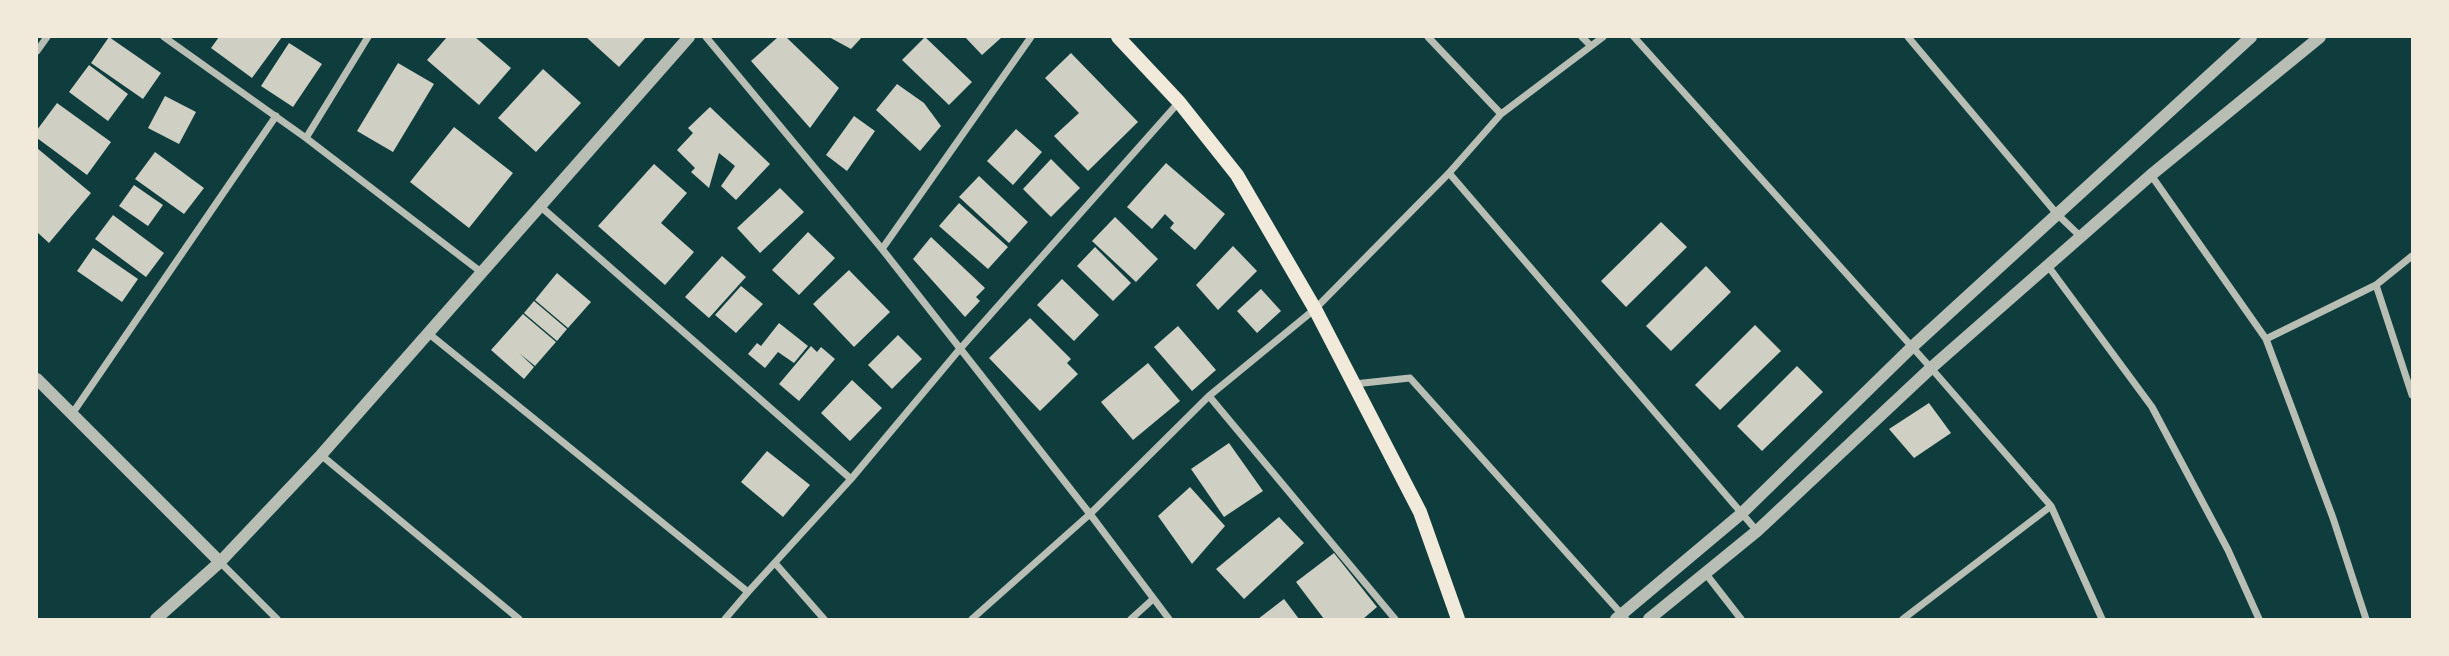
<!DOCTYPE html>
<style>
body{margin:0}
#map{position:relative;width:2449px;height:656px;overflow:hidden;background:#0f3d3e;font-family:"Times New Roman",serif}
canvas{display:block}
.frame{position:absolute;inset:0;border:38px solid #f1e9da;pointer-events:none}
</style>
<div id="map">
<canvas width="2449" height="656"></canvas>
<div class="frame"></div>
</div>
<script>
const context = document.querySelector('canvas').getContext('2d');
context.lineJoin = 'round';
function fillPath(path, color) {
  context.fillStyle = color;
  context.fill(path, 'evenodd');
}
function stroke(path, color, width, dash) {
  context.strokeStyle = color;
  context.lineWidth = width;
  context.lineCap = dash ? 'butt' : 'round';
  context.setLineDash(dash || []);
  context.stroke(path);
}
fillPath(new Path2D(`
 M 109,37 L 161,73 L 143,99 L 91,63 Z
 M 219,37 L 282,37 L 252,78 L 211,48 Z
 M 447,37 L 475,37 L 511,68 L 479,105 L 427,60 Z
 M 586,37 L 646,37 L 619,67 Z
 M 778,37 L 786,37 L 839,88 L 810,128 L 751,61 Z
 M 829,37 L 862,37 L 851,49 Z
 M 925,37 L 972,82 L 949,105 L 902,60 Z
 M 965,37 L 1002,37 L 982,55 Z
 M 289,43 L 322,64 L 293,107 L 261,86 Z
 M 1071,53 L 1138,122 L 1088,171 L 1054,136 L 1079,113 L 1045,78 Z
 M 398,63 L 434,84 L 393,152 L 357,131 Z
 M 89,65 L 128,94 L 108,121 L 69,92 Z
 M 543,69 L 581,103 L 536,152 L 498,118 Z
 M 897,84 L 924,103 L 941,126 L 920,151 L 876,110 Z
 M 165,96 L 196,112 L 179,144 L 148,128 Z
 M 57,103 L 111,142 L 87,175 L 37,138 L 37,130 Z
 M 710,107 L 770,164 L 736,200 L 721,186 L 735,166 L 719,153 L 709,188 L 691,172 L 695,168 L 677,150 L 693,133 L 688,128 Z
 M 854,116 L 875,131 L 847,171 L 826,155 Z
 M 454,127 L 513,173 L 469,228 L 410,182 Z
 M 1016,129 L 1042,152 L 1013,185 L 987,161 Z
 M 37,148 L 91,193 L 49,243 L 37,232 Z
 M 155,152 L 204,188 L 184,214 L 135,179 Z
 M 1051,159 L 1080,188 L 1051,217 L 1023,189 Z
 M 1166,163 L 1225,214 L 1195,250 L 1170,228 L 1174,223 L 1165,214 L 1152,229 L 1127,207 Z
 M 654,164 L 687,193 L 661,223 L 694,252 L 665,285 L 598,226 Z
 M 979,176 L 1028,222 L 1009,243 L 959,197 Z
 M 134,185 L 163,205 L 148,226 L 119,206 Z
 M 780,188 L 804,212 L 760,253 L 737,228 Z
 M 959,203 L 1008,247 L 988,269 L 939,226 Z
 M 113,215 L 164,253 L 146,277 L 95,239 Z
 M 1115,217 L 1158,259 L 1136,282 L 1092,241 Z
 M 1661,222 L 1687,247 L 1626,307 L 1601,281 Z
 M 808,232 L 835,258 L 799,295 L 772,270 Z
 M 931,237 L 985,288 L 976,297 L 980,301 L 965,317 L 913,259 Z
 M 1233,246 L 1257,271 L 1218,310 L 1196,285 Z
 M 1095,247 L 1131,283 L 1113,301 L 1077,266 Z
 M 93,248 L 138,279 L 122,302 L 77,271 Z
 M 722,256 L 746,277 L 709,318 L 685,297 Z
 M 1706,266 L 1731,292 L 1671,351 L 1646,326 Z
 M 849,270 L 890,312 L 854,347 L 813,304 Z
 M 557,273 L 591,302 L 568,328 L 535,300 Z
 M 1062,279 L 1099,315 L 1074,341 L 1037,305 Z
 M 741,286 L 763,304 L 736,333 L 715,315 Z
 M 1261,289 L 1281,311 L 1257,333 L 1237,311 Z
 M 534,301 L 567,329 L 557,341 L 524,313 Z
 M 523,314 L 556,342 L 535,366 L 519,353 L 534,367 L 524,379 L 491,350 Z
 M 1030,318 L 1071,359 L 1067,363 L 1078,374 L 1040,411 L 989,358 Z
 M 779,323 L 808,346 L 794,363 L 778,352 L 765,368 L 748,354 L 757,343 L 761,346 Z
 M 1755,325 L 1781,351 L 1720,410 L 1695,385 Z
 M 1178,326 L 1216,370 L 1192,391 L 1154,347 Z
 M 898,335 L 922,359 L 892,389 L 868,365 Z
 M 811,346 L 817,352 L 821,347 L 835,359 L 799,401 L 779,384 Z
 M 1148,363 L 1180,401 L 1133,440 L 1101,402 Z
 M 1797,366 L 1823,392 L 1762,451 L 1737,426 Z
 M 852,380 L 882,408 L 850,441 L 821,413 Z
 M 1929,403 L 1951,433 L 1914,458 L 1889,429 Z
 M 1229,443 L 1263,491 L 1224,517 L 1191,469 Z
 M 767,451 L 810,485 L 783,517 L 741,482 Z
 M 1190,487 L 1225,526 L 1192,564 L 1158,516 Z
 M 1279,517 L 1304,543 L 1244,599 L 1216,569 Z
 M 1334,553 L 1377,607 L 1363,619 L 1324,619 L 1296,582 Z
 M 1284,599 L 1299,619 L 1258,619 Z`), '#cfcfc3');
stroke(new Path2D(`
 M 164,37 L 306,138 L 481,272
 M 706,37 L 882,249 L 1090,514 L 1169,619
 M 1428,37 L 1501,114
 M 1582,37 L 1590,45
 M 1634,37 L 1931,368 L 2051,506 L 2102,619
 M 1908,37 L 2057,214 L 2081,237
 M 37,51 L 47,37
 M 306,138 L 368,37
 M 1449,173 L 1757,531
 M 2151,175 L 2266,339 L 2333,518 L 2366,619
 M 540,206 L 851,479
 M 882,249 L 1031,37
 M 2048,266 L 2152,407 L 2228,550 L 2259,619
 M 2376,285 L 2412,395
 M 428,333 L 748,592
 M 2266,339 L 2376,285 L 2412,256
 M 1354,384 L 1410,378 L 1626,619
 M 1209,396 L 1395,619
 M 72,414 L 276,116
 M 321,455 L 519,619
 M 220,562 L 277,619
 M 775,563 L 824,619
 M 1706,574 L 1741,619
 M 725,619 L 748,592 L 851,479 L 959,350 L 1179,102
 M 972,619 L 1090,514 L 1209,396 L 1315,309 L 1449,173 L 1501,114 L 1603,37
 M 1131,619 L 1152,600
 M 1903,619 L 2051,506`), '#b8beb3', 7);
stroke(new Path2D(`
 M 37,379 L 220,562
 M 156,619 L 220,562 L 321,455 L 689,37
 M 1616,619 L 1741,514 L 1912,347 L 2251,37
 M 1649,619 L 1757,531 L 1931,368 L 2151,175 L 2320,37`), '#b8beb3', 12);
stroke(new Path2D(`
 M 1118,37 L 1179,102 L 1237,175 L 1315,309 L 1420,512 L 1458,619`), '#f1e9da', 14);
</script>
